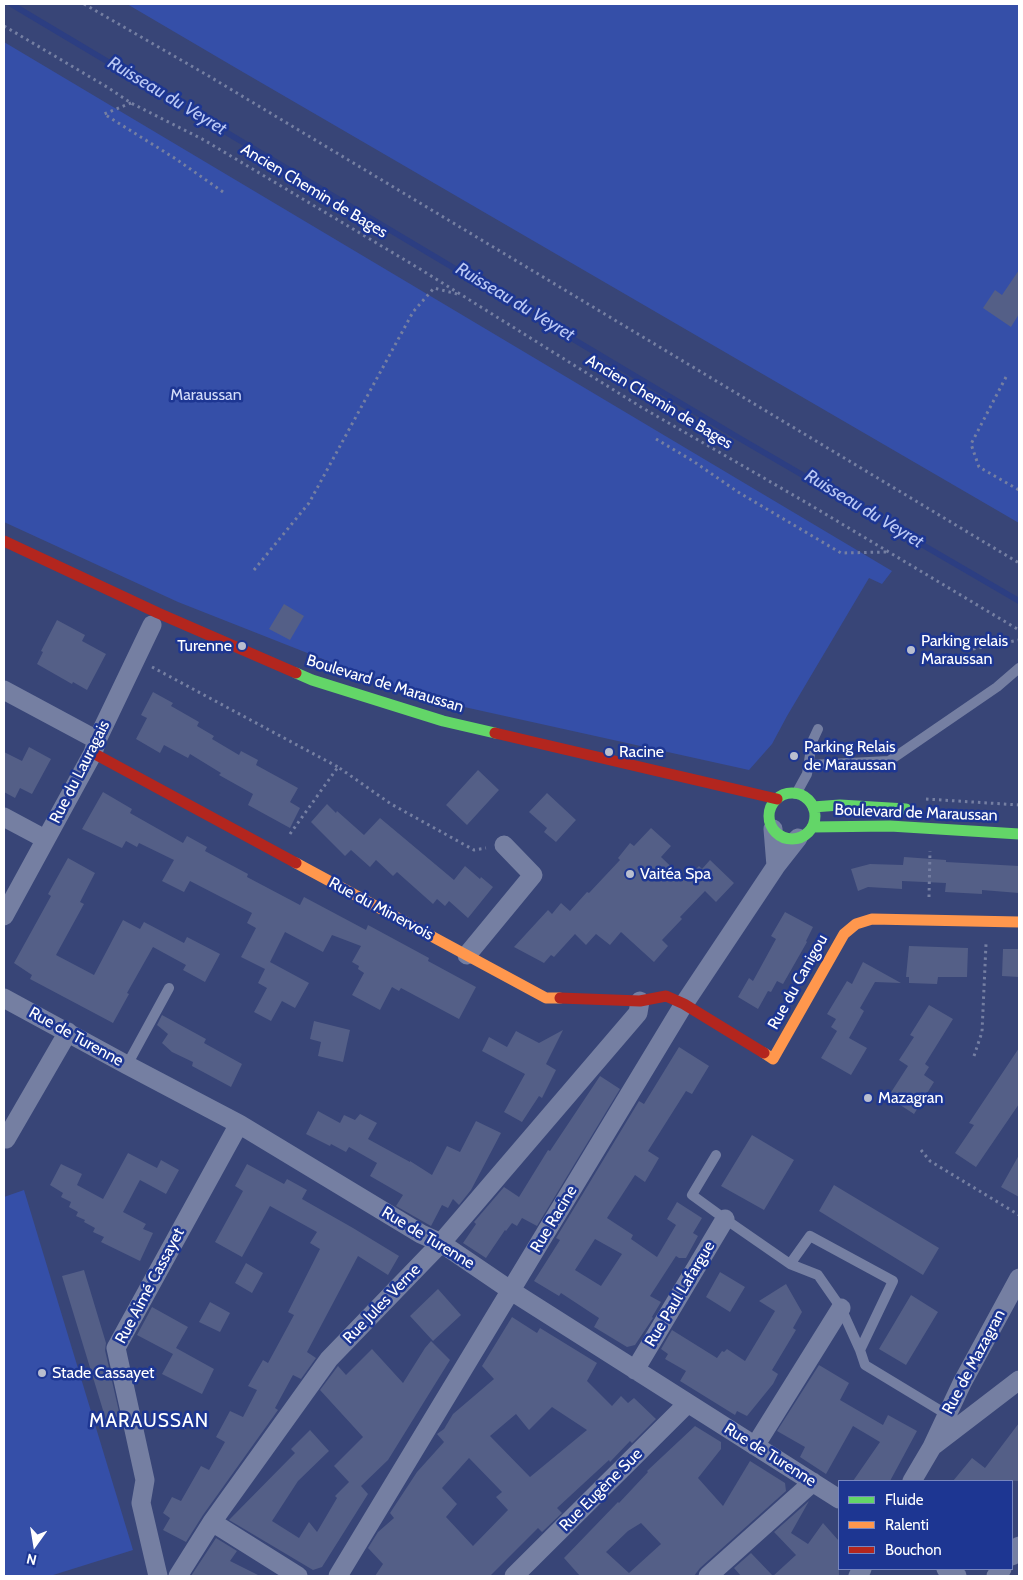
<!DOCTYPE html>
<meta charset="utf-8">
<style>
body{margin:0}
#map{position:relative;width:1023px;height:1580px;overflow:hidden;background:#384577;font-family:Cabin,sans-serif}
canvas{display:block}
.frame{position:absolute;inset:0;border:5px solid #fff;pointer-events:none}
.legend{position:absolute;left:838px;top:1480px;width:175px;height:90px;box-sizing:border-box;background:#1d3692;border:1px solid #7786be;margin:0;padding:6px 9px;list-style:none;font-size:15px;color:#fff}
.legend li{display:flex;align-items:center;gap:10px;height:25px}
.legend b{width:25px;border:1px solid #7786be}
.north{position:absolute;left:10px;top:1520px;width:50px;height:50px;-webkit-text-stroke:4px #1d3692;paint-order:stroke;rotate:193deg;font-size:14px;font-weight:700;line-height:20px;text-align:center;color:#fff}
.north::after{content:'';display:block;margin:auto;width:18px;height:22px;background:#fff;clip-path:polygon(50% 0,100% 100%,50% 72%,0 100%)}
</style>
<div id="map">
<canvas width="1023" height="1580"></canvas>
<div class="frame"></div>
<ul class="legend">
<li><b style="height:6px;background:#63d668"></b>Fluide</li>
<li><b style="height:6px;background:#ff974d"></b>Ralenti</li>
<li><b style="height:6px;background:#b3261e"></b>Bouchon</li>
</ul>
<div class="north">N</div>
</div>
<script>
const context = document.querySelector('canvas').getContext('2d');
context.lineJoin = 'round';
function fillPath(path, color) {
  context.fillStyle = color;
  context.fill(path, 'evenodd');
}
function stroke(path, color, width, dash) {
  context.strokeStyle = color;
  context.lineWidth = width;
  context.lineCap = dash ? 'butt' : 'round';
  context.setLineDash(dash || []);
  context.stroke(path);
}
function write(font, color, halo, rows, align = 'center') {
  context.font = font + ' Cabin,sans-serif';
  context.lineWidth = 5;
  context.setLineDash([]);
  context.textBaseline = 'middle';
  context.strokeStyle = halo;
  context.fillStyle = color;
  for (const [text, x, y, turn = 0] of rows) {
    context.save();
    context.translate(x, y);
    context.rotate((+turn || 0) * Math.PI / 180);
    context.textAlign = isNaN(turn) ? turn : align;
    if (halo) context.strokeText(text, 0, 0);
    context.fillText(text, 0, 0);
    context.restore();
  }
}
fillPath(new Path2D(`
 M 127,4 L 1019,4 L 1019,523 L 236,68 Z
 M 4,42 L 892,571 L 882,584 L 869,578 L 787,716 L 772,744 L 749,770 L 419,697 L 178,602 L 4,522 Z
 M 24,1190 L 133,1550 L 50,1576 L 4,1576 L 4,1197 Z`), '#354fa8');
stroke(new Path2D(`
 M 11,4 L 739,438 L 1019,601`), '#2c3e82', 6);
fillPath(new Path2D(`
 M 1019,270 L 1019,314 L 1011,327 L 983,308 L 995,290 L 1002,295 Z
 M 284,604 L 304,616 L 290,640 L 269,629 Z
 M 57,620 L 85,635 L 82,641 L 106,654 L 87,690 L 73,682 L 72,684 L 37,664 L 43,652 L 41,651 Z
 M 153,692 L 173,703 L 171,706 L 199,722 L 197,726 L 214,736 L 212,739 L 239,755 L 241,751 L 258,760 L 256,765 L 298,788 L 290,802 L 300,808 L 290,828 L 248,805 L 253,794 L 219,775 L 221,773 L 190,754 L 188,758 L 164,745 L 160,753 L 136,739 L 147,718 L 141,715 Z
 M 29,747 L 51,759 L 32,794 L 20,788 L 15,798 L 4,792 L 4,752 L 22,761 Z
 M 478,770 L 499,790 L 467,825 L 446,805 Z
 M 103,792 L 132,809 L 130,813 L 183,843 L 187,836 L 207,847 L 205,851 L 248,874 L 247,877 L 300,905 L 304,897 L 366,930 L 368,925 L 429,958 L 428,961 L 476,987 L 459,1019 L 401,988 L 399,991 L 392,987 L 380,1010 L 352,995 L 364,973 L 358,969 L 359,966 L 352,962 L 361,946 L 332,935 L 323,952 L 285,932 L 270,962 L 309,983 L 295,1008 L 282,1001 L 271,1021 L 254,1012 L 267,988 L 258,983 L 265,969 L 241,957 L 256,928 L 247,923 L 252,913 L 190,881 L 184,892 L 162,881 L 174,860 L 139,843 L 137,847 L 126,841 L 122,848 L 82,829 Z
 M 547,793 L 576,820 L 556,842 L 544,832 L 547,828 L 529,812 Z
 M 327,804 L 336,813 L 337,811 L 364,835 L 380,818 L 454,880 L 465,866 L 480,879 L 481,877 L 493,887 L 468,918 L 449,901 L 445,906 L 437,899 L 433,904 L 397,872 L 393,876 L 376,860 L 370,867 L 351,850 L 345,856 L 311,822 Z
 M 651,828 L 671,846 L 661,857 L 685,880 L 699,866 L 702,869 L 710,860 L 734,883 L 716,902 L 705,891 L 680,917 L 682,919 L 662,940 L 668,946 L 654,962 L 621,932 L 610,945 L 596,934 L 586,945 L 575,934 L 554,957 L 551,955 L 544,963 L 514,947 L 548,910 L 552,914 L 561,903 L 570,911 L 587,892 L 589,893 L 620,860 L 618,858 L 630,843 L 634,846 Z
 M 904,857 L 946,860 L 946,862 L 1019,866 L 1019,893 L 982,890 L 982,894 L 945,892 L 946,883 L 902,881 L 902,889 L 868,887 L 858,891 L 851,869 L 870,864 L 903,865 Z
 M 68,858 L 95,873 L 80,902 L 84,904 L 56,955 L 94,975 L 123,920 L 140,929 L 144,922 L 184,943 L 187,937 L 220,954 L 205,982 L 183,970 L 186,965 L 153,947 L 127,993 L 129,994 L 113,1023 L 30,979 L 32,975 L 14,963 L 51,896 L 48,894 Z
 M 785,912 L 813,927 L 806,941 L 807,942 L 783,984 L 777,981 L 771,992 L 768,991 L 758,1009 L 738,997 L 749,978 L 753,981 L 776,939 L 771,936 Z
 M 909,946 L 968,948 L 967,977 L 938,977 L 937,984 L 909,983 L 909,977 L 906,977 Z
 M 1003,949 L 1019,949 L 1019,977 L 1002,976 Z
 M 863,962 L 901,983 L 875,982 L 860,1008 L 864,1011 L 849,1038 L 867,1048 L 851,1075 L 821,1058 L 837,1031 L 831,1027 L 836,1019 L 827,1014 L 847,981 L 852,984 Z
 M 929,1005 L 953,1019 L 925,1064 L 929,1067 L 924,1075 L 934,1082 L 914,1114 L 888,1097 L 908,1066 L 899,1060 L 914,1037 L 910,1035 Z
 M 162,1015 L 206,1039 L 204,1043 L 242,1064 L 231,1087 L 192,1066 L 193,1062 L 172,1052 L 162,1043 L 168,1034 L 157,1025 Z
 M 314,1021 L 350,1030 L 343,1062 L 318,1056 L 321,1042 L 310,1039 Z
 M 563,1030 L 546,1064 L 556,1070 L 542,1098 L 539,1096 L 522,1122 L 504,1112 L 525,1074 L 482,1051 L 489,1037 L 507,1047 L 516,1031 L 539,1043 Z
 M 679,1047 L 709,1066 L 692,1094 L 686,1091 L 648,1151 L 659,1158 L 645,1182 L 635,1175 L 607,1218 L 633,1235 L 631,1239 L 657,1257 L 676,1225 L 667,1219 L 677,1202 L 702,1218 L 693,1233 L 698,1236 L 686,1258 L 679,1258 L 676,1256 L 650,1296 L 661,1302 L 652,1317 L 653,1318 L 635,1345 L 627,1347 L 594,1327 L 599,1318 L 561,1293 L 559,1296 L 534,1281 L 560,1240 L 556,1238 L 639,1101 L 644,1104 ZM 595,1239 L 622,1254 L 601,1286 L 575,1270 Z
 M 1019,1048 L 1019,1104 L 976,1167 L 955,1153 L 974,1125 L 969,1123 Z
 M 600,1076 L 620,1089 L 537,1226 L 522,1218 L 517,1226 L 512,1223 L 506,1231 L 505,1230 L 486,1258 L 463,1243 L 476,1224 L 474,1222 L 504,1187 L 519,1197 L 548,1150 L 550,1151 Z
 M 318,1111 L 340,1123 L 344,1115 L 355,1120 L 360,1114 L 377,1123 L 368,1139 L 410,1162 L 410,1161 L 432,1175 L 447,1146 L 460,1152 L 476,1121 L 501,1133 L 471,1190 L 459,1205 L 453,1199 L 448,1208 L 442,1205 L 431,1226 L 396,1206 L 403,1195 L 370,1176 L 377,1163 L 349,1147 L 346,1152 L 331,1144 L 330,1146 L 306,1134 Z
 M 752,1135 L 794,1160 L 764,1210 L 721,1186 Z
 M 128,1153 L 157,1168 L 161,1160 L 179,1170 L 166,1194 L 140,1180 L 123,1212 L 146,1224 L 143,1229 L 153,1233 L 140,1261 L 101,1242 L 104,1237 L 93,1232 L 95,1228 L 84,1222 L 85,1220 L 76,1216 L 78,1212 L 69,1207 L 71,1202 L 61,1197 L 63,1193 L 50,1185 L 61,1164 L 82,1174 L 77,1185 L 103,1199 Z
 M 1019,1155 L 1019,1197 L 1001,1187 Z
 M 247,1164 L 284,1184 L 287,1179 L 307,1190 L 302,1199 L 353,1228 L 399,1256 L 388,1275 L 358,1256 L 307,1352 L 316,1358 L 301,1379 L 293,1375 L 275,1408 L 278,1410 L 203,1515 L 186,1542 L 163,1530 L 170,1518 L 163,1513 L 172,1497 L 181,1501 L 201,1466 L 209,1470 L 225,1442 L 216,1437 L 230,1411 L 243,1417 L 257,1390 L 248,1386 L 263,1360 L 268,1363 L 294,1315 L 288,1312 L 320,1249 L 310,1243 L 317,1232 L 270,1206 L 242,1257 L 215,1242 L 243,1191 L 235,1186 Z
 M 834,1185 L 939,1248 L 923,1275 L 819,1211 Z
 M 246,1263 L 263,1273 L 252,1293 L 235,1283 Z
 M 84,1270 L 106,1343 L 105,1350 L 120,1416 L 106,1420 L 62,1276 Z
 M 720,1272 L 745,1287 L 730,1312 L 706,1297 Z
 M 786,1284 L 802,1312 L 793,1328 L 796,1330 L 772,1370 L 778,1374 L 773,1384 L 747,1416 L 737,1411 L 735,1415 L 680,1381 L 686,1371 L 665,1359 L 668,1354 L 661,1349 L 672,1330 L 717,1358 L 722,1351 L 724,1352 L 727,1349 L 745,1361 L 775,1311 L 759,1301 Z
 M 438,1289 L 461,1315 L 433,1341 L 410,1316 Z
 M 911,1295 L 938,1312 L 906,1365 L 879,1349 Z
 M 210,1302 L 230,1313 L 220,1332 L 199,1322 Z
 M 152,1307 L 188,1327 L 176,1348 L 214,1369 L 202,1394 L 162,1374 L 173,1354 L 137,1335 Z
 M 512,1317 L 537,1333 L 540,1328 L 597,1363 L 587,1381 L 612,1406 L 621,1396 L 628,1403 L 634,1398 L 656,1419 L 632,1443 L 630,1441 L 610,1462 L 609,1460 L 557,1508 L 562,1513 L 542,1532 L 538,1528 L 490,1576 L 375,1576 L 383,1564 L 368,1548 L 378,1532 L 394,1518 L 390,1513 L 417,1472 L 444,1442 L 437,1434 L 444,1429 L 453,1414 L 494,1379 L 482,1366 ZM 552,1407 L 587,1430 L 530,1477 L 490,1436 L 516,1414 L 529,1430 ZM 469,1458 L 502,1492 L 496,1497 L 508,1510 L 473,1546 L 446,1517 L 457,1504 L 442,1488 Z
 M 431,1341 L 450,1360 L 388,1460 L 361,1486 L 368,1494 L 322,1567 L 313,1570 L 229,1520 L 295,1453 L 291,1449 L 310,1430 L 329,1451 L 298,1481 L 272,1521 L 299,1538 L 309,1522 L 317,1532 L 337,1498 L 335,1496 L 349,1482 L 334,1466 L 363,1437 L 320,1390 L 338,1366 L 346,1375 L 372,1349 L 403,1383 L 425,1348 Z
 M 819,1365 L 849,1383 L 840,1400 L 883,1425 L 888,1415 L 917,1431 L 890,1481 L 853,1481 L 880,1442 L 853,1426 L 826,1474 L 800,1457 L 805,1447 L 777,1431 Z
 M 1019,1423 L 1019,1481 L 953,1481 L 972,1458 L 985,1468 Z
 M 695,1426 L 721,1442 L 721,1449 L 698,1478 L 723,1506 L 750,1461 L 785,1483 L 786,1491 L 700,1568 L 694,1576 L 580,1576 L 564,1558 L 618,1502 L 619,1503 L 648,1472 L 647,1471 ZM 641,1523 L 661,1544 L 629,1573 L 606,1552 L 628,1531 Z
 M 809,1501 L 791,1533 L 808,1544 L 823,1523 L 839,1541 L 839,1576 L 773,1576 L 796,1555 L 774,1532 Z
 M 216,1538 L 237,1551 L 230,1561 L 260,1576 L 191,1576 Z
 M 751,1553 L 773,1576 L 741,1576 L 734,1568 Z`), '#545f87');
stroke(new Path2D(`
 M 84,4 L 207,75 L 1019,563
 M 4,26 L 107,87 L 131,103 L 204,140 L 420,269 L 641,407 L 807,503 L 1019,630
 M 131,103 L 104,114 L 176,159 L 223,192
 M 1006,377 L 971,444 L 979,467 L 1019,490
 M 656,439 L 693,461 L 738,492 L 841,553 L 888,552
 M 254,570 L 309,503 L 413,312 L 434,288 L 457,294
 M 973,649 L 1019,640
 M 152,667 L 338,767
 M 926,799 L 1019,805
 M 290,834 L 338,767 L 391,804 L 474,850 L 486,848
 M 929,897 L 930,851
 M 974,1056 L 982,1032 L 986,944
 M 921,1150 L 930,1161 L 1019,1215`), '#757fa2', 3, [2.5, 4]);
stroke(new Path2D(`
 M 809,765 L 889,761 L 997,687 L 1019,668
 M 796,794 L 807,774 L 812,742 L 818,729
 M 127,1065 L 169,988
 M 716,1155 L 692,1195 L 725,1219 L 790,1264 L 818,1275 L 841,1308 L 860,1350 L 865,1365 L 946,1414
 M 790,1264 L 810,1236 L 893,1281 L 860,1350`), '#757fa2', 10);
stroke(new Path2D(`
 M 4,690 L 97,740
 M 4,817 L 45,839
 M 773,829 L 776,866
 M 4,916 L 93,753 L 97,740 L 152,625
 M 467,955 L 533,875 L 504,845
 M 4,998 L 127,1065 L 239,1124 L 421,1234 L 441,1243 L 516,1294 L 839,1499
 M 6,1139 L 68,1032
 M 635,1370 L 725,1219
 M 755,1446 L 841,1308
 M 933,1446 L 1019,1380
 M 912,1481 L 932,1447 L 962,1383 L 1019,1278
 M 212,1522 L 298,1576
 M 1012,1556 L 1019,1546
 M 946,1569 L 957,1576
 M 158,1576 L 141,1503 L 145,1480 L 116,1348 L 239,1124
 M 178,1576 L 212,1522 L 329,1359 L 441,1243 L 638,1013 L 640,1001
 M 338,1576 L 684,1004 L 776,866 L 798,838
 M 514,1576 L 688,1403
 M 708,1576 L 813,1482
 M 858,1576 L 862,1569
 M 996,1576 L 1002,1569`), '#757fa2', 19);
stroke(new Path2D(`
 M 296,673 L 312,680 L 443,721 L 495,733
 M769 816a23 23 0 1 1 46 0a23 23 0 1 1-46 0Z
 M 813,807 L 840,805 L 906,809
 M 812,827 L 890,826 L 1019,834`), '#63d668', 11);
stroke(new Path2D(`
 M 296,863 L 546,998 L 560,998
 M 764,1053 L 773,1059 L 844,934 L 856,924 L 872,919 L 1019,922`), '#ff974d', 11);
stroke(new Path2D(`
 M 4,541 L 158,613 L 296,673
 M 495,733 L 777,799
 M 93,753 L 296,863
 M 560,998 L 640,1001 L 666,996 L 684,1004 L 764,1053`), '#b3261e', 11);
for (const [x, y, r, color] of [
 [242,646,5,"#b9becf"],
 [911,650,5,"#b9becf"],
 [609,752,5,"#b9becf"],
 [794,756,5,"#b9becf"],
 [630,874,5,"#b9becf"],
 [868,1098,5,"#b9becf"],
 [42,1373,5,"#b9becf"]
]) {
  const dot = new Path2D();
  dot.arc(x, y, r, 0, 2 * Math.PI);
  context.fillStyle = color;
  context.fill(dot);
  stroke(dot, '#1d3692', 2);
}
write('16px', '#fff', '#1d3692', [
 ["Ancien Chemin de Bages",314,191,31],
 ["Ancien Chemin de Bages",659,402,31],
 ["Boulevard de Maraussan",385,684,17],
 ["Rue du Lauragais",80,772,-63],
 ["Boulevard de Maraussan",916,813,2],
 ["Rue du Minervois",381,909,28],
 ["Rue du Canigou",798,982,-61],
 ["Rue de Turenne",76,1037,29],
 ["Rue Racine",554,1219,-59],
 ["Rue de Turenne",428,1238,31],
 ["Rue Aimé Cassayet",150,1286,-62],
 ["Rue Paul Lafargue",680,1294,-59],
 ["Rue Jules Verne",382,1304,-46],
 ["Rue de Mazagran",974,1362,-62],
 ["Rue de Turenne",770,1455,32],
 ["Rue Eugène Sue",601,1490,-45]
]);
write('16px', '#d4ddfa', '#1d3692', [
 ["Maraussan",206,395]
]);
write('16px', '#fff', '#1d3692', [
 ["Parking relais",921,641],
 ["Maraussan",921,659],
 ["Turenne",232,646,"right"],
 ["Parking Relais",804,747],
 ["de Maraussan",804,765],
 ["Racine",619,752],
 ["Vaitéa Spa",640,874],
 ["Mazagran",878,1098],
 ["Stade Cassayet",52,1373]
], 'left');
write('italic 18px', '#bac8f5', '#1d3692', [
 ["Ruisseau du Veyret",167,96,31],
 ["Ruisseau du Veyret",515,302,31],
 ["Ruisseau du Veyret",864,509,31]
]);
context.letterSpacing = '1px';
write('19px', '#fff', '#1d3692', [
 ["MARAUSSAN",149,1421]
]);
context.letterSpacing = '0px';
</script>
